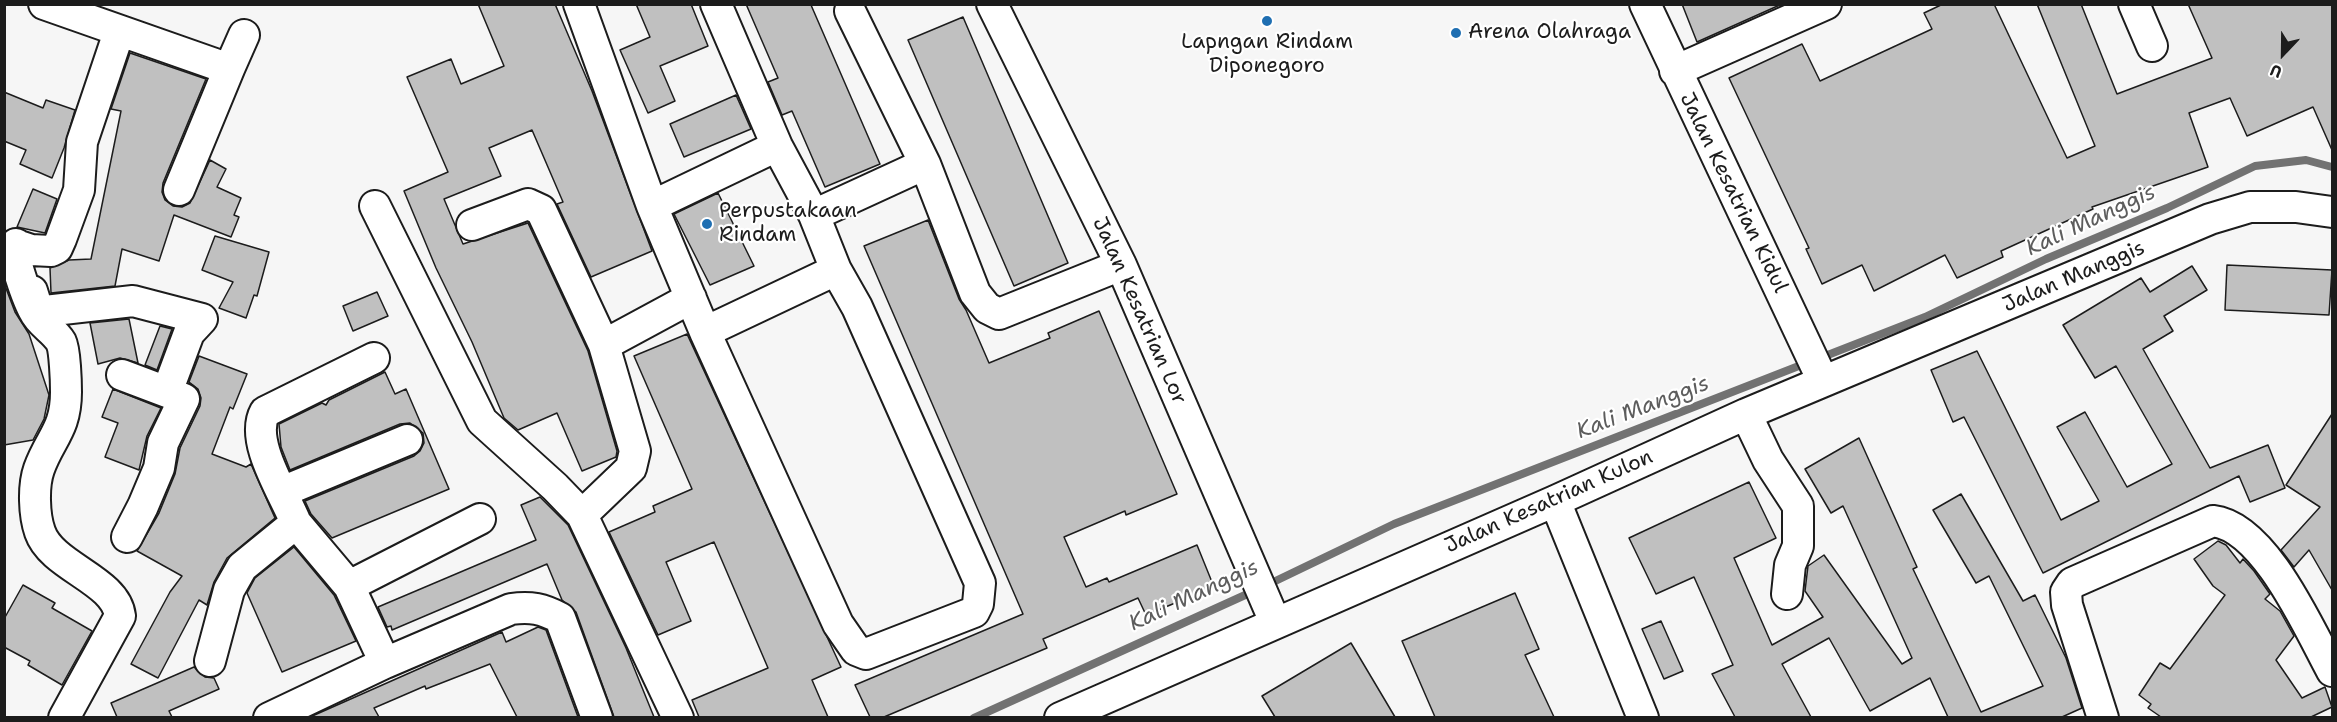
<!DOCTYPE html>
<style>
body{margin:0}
#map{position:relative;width:2337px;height:722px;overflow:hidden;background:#f6f6f6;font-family:"Shantell Sans",sans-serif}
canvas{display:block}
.frame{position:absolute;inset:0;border:6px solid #1c1c1c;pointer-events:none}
.north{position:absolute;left:2253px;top:24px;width:60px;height:60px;-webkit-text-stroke:4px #fff;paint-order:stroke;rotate:202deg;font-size:16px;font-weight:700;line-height:24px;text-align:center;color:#1c1c1c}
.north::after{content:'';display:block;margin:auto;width:21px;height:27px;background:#1c1c1c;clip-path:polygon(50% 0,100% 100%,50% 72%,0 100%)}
</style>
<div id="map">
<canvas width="2337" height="722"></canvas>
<div class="frame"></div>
<div class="north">U</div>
</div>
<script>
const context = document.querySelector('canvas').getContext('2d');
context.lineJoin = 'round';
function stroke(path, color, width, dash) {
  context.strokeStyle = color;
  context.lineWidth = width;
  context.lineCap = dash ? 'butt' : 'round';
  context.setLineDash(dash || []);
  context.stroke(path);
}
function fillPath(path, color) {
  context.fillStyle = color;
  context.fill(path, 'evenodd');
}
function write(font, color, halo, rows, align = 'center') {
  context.font = font + ' "Shantell Sans",sans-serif';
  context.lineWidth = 4.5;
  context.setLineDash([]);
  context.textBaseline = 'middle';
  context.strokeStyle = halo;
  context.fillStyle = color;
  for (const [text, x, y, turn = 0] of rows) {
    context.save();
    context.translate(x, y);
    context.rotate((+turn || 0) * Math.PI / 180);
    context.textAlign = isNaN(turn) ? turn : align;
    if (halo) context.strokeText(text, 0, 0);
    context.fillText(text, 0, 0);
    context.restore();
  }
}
stroke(new Path2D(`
 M 1820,358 L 1925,317 L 2046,259 L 2167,208 L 2255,166 L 2306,160 L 2332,167
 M 1265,586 L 1394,524 L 1809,362
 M 974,718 L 1254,591`), '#727272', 8);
const building = new Path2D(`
 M 478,4 L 555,4 L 592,91 L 652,251 L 591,277 L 557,204 L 563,202 L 532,130 L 489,148 L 501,176 L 444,199 L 463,244 L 528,223 L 588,351 L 617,451 L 616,457 L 582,471 L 557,413 L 518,430 L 504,418 L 472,342 L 436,268 L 404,191 L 448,172 L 407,77 L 451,59 L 461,84 L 504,66 Z
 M 636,4 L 691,4 L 708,46 L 660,66 L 675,101 L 648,113 L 620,50 L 650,37 Z
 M 746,4 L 811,5 L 880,164 L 825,187 L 792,111 L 782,115 L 768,82 L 778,78 Z
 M 1682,4 L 1782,4 L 1697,42 Z
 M 1943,4 L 1994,4 L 2067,158 L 2095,146 L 2037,4 L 2081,4 L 2117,94 L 2212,58 L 2188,4 L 2332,4 L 2332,150 L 2313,107 L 2247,136 L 2230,98 L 2189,113 L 2208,167 L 2092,207 L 2093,209 L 2001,251 L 2003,257 L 1957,278 L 1945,255 L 1874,291 L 1862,265 L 1822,284 L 1806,249 L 1809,248 L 1729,78 L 1802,44 L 1820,81 L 1932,29 L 1924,13 Z
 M 963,17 L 1068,263 L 1014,286 L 908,40 Z
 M 130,53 L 206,79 L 163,183 L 162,192 L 165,200 L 173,206 L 182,207 L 190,203 L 210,160 L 226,169 L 217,187 L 241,198 L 234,215 L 239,217 L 231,237 L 174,215 L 159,261 L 122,249 L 115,286 L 51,293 L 50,268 L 69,260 L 91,259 L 121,111 L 111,109 Z
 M 4,92 L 43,108 L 46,100 L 75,110 L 64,148 L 52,178 L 20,164 L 26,150 L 4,141 Z
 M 736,95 L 751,129 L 684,157 L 670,124 Z
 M 33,189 L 57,199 L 45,233 L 17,227 Z
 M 718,193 L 754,266 L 710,285 L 674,214 Z
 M 928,220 L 959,299 L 966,310 L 989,363 L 1050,338 L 1048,333 L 1099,311 L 1177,494 L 1126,515 L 1125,511 L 1064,537 L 1086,587 L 1107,578 L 1109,582 L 1197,545 L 1214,587 L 1146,615 L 1138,598 L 1043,639 L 1047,648 L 884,717 L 870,717 L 855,685 L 1023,614 L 864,246 Z
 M 215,236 L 269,252 L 257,296 L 254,295 L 246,318 L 219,308 L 233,282 L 202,270 Z
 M 2227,265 L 2332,270 L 2329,315 L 2225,310 Z
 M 2192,266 L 2207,290 L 2164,316 L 2173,331 L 2143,349 L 2210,468 L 2268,445 L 2285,488 L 2250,502 L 2239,476 L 2043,573 L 1964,417 L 1953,422 L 1931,370 L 1977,351 L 2061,520 L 2099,501 L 2057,427 L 2085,412 L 2127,487 L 2172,464 L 2116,366 L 2095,378 L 2063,325 L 2141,278 L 2150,292 Z
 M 4,283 L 15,312 L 29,334 L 49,395 L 44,419 L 33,440 L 4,445 Z
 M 377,292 L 388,316 L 353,331 L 343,306 Z
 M 129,319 L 138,363 L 120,358 L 98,364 L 90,323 Z
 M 160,326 L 172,329 L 157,370 L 145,365 Z
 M 687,334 L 841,667 L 812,680 L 828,717 L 699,717 L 692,700 L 768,668 L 714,542 L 666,562 L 691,621 L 658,635 L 609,532 L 655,512 L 653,506 L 692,489 L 634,356 Z
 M 199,356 L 247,374 L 233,409 L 230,407 L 212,454 L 246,467 L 251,464 L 275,518 L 227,558 L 214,582 L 207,605 L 199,600 L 158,678 L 131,664 L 170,592 L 182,576 L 137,551 L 159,513 L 175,474 L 180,448 L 200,406 L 201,398 L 198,389 L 189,382 Z
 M 385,372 L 395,394 L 406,389 L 449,489 L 332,538 L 311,514 L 305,501 L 414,456 L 420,451 L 424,443 L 423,433 L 410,423 L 400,424 L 290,470 L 281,447 L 279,424 L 322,403 L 326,405 L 329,400 Z
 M 113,389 L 161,408 L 147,436 L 139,470 L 105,457 L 118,423 L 102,417 Z
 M 2332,414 L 2332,590 L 2309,550 L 2294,567 L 2281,550 L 2320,507 L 2286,485 Z
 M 1859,438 L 1917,567 L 1913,569 L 1981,712 L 2043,686 L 1989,576 L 1976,583 L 1933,510 L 1961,494 L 2023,601 L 2035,595 L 2066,658 L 2082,708 L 2062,717 L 1948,717 L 1930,678 L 1870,711 L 1829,638 L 1782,664 L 1811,717 L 1735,717 L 1712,674 L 1733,665 L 1694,577 L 1656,594 L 1629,538 L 1749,482 L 1776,538 L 1734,558 L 1772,645 L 1823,617 L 1805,591 L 1808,566 L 1824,555 L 1902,664 L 1912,658 L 1843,506 L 1831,513 L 1805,469 Z
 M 540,497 L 568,525 L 626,648 L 654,717 L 614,717 L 576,612 L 562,600 L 547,564 L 392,630 L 391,626 L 387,627 L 378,607 L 536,540 L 521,505 Z
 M 2218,541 L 2226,545 L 2240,563 L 2243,559 L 2254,571 L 2270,594 L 2265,599 L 2280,611 L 2294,636 L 2276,660 L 2302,698 L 2325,687 L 2332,707 L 2311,717 L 2161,717 L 2148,708 L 2151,704 L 2139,695 L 2160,663 L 2170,669 L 2225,595 L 2213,586 L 2194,559 Z
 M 294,547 L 334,595 L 356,641 L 282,672 L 247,593 L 255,578 Z
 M 23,585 L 55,603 L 52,608 L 92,631 L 62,685 L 28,665 L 30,661 L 4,647 L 4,619 Z
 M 1515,593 L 1539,649 L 1525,655 L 1554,717 L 1435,717 L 1402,641 Z
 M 1661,621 L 1683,671 L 1664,679 L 1642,629 Z
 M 538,627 L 546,630 L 578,717 L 517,717 L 490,664 L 426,689 L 425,686 L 374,708 L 379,717 L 310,717 L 502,632 L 506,642 Z
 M 1351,643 L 1395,717 L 1275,717 L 1262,696 Z
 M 194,667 L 205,677 L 214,678 L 219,689 L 169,711 L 172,717 L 117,717 L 111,703 Z`);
fillPath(building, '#c0c0c0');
stroke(building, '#1c1c1c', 1.5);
const minor = new Path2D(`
 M 44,4 L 229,69 L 179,190
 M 579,4 L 652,206 L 777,146
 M 992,4 L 1121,265 L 1275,622
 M 1645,4 L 1823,381
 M 2134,4 L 2152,46
 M 850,11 L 925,164 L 975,293 L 987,308 L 999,314 L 1121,265
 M 229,69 L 244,35
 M 1675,71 L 1826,4
 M 375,206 L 482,421 L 555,487 L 582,515
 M 652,206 L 705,332 L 838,624 L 856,650 L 866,654 L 974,612 L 978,604 L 980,583 L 857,307 L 836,270
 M 814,215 L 925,164
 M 472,225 L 528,204 L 541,210 L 604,345
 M 16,244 L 12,250 C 19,270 24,293 34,311 C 40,324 54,330 61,342 C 65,350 66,382 66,392 C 66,430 50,438 39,469 C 33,486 34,515 40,532 C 52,567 116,580 120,616 L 64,718
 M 19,246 L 31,250 L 51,251 L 57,248 L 61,239 L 79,190 L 82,142 L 119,32
 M 32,291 L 37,307 L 45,311 L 133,301 L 202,319 L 189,333 L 167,392 L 184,399 L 163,443 L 159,468 L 143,506 L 127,537
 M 705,332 L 836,270 L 814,215 L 777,146 L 716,4
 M 122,375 L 167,392
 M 1746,414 L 1768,460 L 1798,506 L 1798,546 L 1790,565 L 1787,594
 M 284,491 L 407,440
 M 1555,501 L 1643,718
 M 296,523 C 284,493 249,441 265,412 L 374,358
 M 210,661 L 229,590 L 242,567 L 296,523 L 349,586
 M 385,663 L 349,586 L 480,519
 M 269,718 L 385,663 L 511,609 C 531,606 543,609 560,618 L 597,718
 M 678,718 L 582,515 L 631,468 L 635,451 L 604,345 L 691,298
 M 1060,718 L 1555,501 L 1746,414 L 2210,219 L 2250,207 L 2296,207 L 2332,212
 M 2103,718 L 2067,605 L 2066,592 L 2072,583 L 2213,521 C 2265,527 2309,629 2332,671`);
stroke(minor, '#1c1c1c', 34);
stroke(minor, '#fff', 30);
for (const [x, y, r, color] of [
 [1267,21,6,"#1f6fb2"],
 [1456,33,6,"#1f6fb2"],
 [707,224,6,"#1f6fb2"]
]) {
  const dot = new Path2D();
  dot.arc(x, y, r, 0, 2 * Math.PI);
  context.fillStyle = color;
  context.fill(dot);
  stroke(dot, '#fff', 2);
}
write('21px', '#1c1c1c', '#fff', [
 ["Arena Olahraga",1468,33],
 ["Lapngan Rindam",1267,43,"center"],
 ["Diponegoro",1267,67,"center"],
 ["Perpustakaan",719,212],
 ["Rindam",719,236]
], 'left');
write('21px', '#1c1c1c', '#fff', [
 ["Jalan Kesatrian Kidul",1733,193,64],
 ["Jalan Manggis",2074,277,-23],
 ["Jalan Kesatrian Lor",1139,311,66],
 ["Jalan Kesatrian Kulon",1549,502,-24]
]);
write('italic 22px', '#5d5d5d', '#fff', [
 ["Kali Manggis",2091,221,-25],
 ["Kali Manggis",1643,408,-21],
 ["Kali Manggis",1194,596,-25]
]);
</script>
